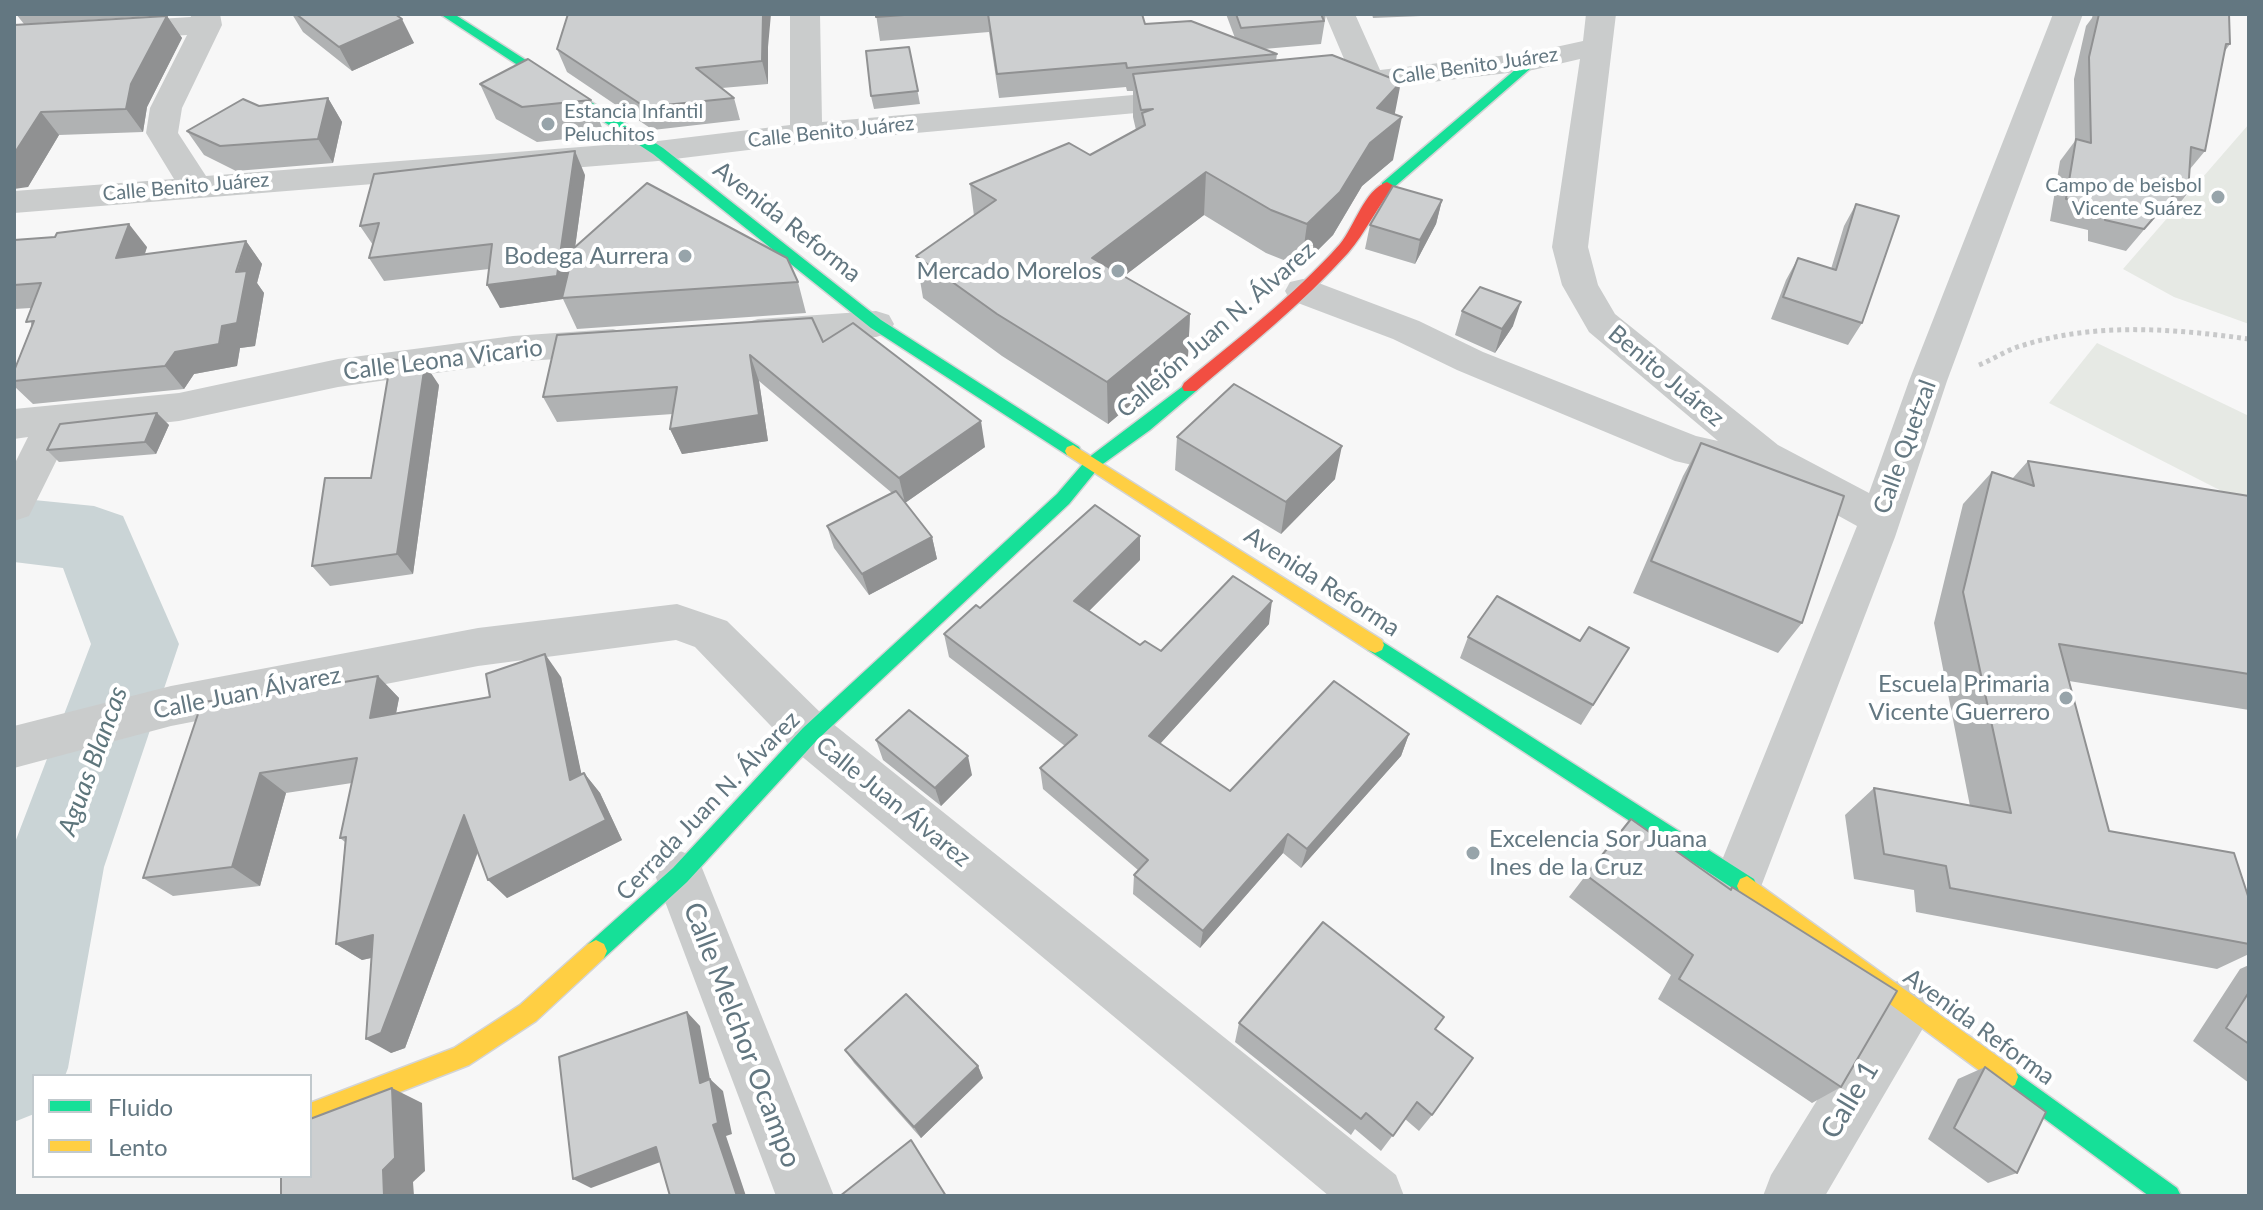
<!DOCTYPE html>
<meta charset="utf-8">
<style>
body{margin:0}
#map{position:relative;width:2263px;height:1210px;overflow:hidden;background:#f7f7f7;font-family:Lato,sans-serif}
canvas{display:block}
.frame{position:absolute;inset:0;border:16px solid #637781;pointer-events:none}
.legend{position:absolute;left:32px;top:1074px;width:280px;height:104px;box-sizing:border-box;background:#fff;border:2px solid #c1c9cd;margin:0;padding:10px 14px;list-style:none;font-size:24px;color:#637781}
.legend li{display:flex;align-items:center;gap:16px;height:40px}
.legend b{width:40px;border:2px solid #c1c9cd}
</style>
<div id="map">
<canvas width="2263" height="1210"></canvas>
<div class="frame"></div>
<ul class="legend">
<li><b style="height:10px;background:#16e098"></b>Fluido</li>
<li><b style="height:10px;background:#ffcf43"></b>Lento</li>
</ul>
</div>
<script>
const context = document.querySelector('canvas').getContext('2d');
context.lineJoin = 'round';
function fillPath(path, color) {
  context.fillStyle = color;
  context.fill(path, 'evenodd');
}
function stroke(path, color, width, dash) {
  context.strokeStyle = color;
  context.lineWidth = width;
  context.lineCap = dash ? 'butt' : 'round';
  context.setLineDash(dash || []);
  context.stroke(path);
}
function write(font, color, halo, rows, align = 'center') {
  context.font = font + ' Lato,sans-serif';
  context.lineWidth = 8;
  context.setLineDash([]);
  context.textBaseline = 'middle';
  context.strokeStyle = halo;
  context.fillStyle = color;
  for (const [text, x, y, turn = 0] of rows) {
    context.save();
    context.translate(x, y);
    context.rotate((+turn || 0) * Math.PI / 180);
    context.textAlign = isNaN(turn) ? turn : align;
    if (halo) context.strokeText(text, 0, 0);
    context.fillText(text, 0, 0);
    context.restore();
  }
}
fillPath(new Path2D(`
 M 2249,124 L 2249,324 L 2174,297 L 2123,269 Z
 M 2097,343 L 2249,416 L 2249,505 L 2049,403 Z`), '#e6e9e4');
fillPath(new Path2D(`
 M 14,498 L 94,506 L 123,516 L 179,644 L 104,867 L 68,1068 L 65,1076 L 34,1076 L 34,1114 L 14,1122 L 14,845 L 91,644 L 63,568 L 14,562 Z`), '#cad4d6');
const fast = new Path2D(`
 M 440,14 L 454,14 L 663,148 L 881,320 L 1079,447 L 1081,451 L 1079,455 L 1067,455 L 871,328 L 653,154 Z
 M 1529,58 L 1539,61 L 1392,189 L 1382,189 L 1382,183 Z
 M 1190,381 L 1196,383 L 1198,387 L 1196,391 L 1150,430 L 1100,466 L 1069,504 L 817,740 L 687,882 L 604,958 L 596,962 L 588,958 L 585,951 L 588,944 L 673,868 L 803,728 L 1057,494 L 1088,458 Z
 M 1375,637 L 1754,879 L 1757,886 L 1754,893 L 1747,896 L 1740,893 L 1368,650 L 1366,645 L 1368,640 Z
 M 2007,1066 L 2177,1188 L 2181,1196 L 2149,1196 L 1999,1085 L 1996,1077 L 1999,1069 Z`);
const slow = new Path2D(`
 M 1073,445 L 1382,640 L 1384,645 L 1382,650 L 1375,653 L 1368,650 L 1067,455 L 1065,451 L 1067,447 Z
 M 1747,876 L 2015,1069 L 2018,1077 L 2015,1085 L 2007,1088 L 1999,1085 L 1740,893 L 1737,886 L 1740,879 Z
 M 596,940 L 604,944 L 607,951 L 604,958 L 536,1021 L 469,1065 L 310,1127 L 310,1103 L 454,1048 L 520,1005 L 588,944 Z`);
const jam = new Path2D(`
 M 1387,182 L 1394,186 C 1377,207 1366,232 1348,253 C 1302,304 1248,347 1196,391 L 1184,391 L 1182,387 L 1184,383 C 1237,339 1294,296 1340,244 C 1355,226 1364,190 1387,182 Z`);
stroke(fast, '#d3d4d5', 3);
stroke(slow, '#d3d4d5', 3);
stroke(jam, '#d3d4d5', 3);
stroke(new Path2D(`
 M 1979,365 C 1994,359 2008,349 2024,345 C 2096,322 2176,329 2249,339`), '#c8c9ca', 5, [4, 4]);
fillPath(new Path2D(`
 M 190,14 L 220,14 L 222,25 L 182,108 L 178,133 L 206,176 L 658,141 L 790,125 L 790,14 L 820,14 L 822,122 L 1191,90 L 1202,92 L 1207,99 L 1202,106 L 1191,108 L 806,143 L 658,161 L 14,213 L 14,191 L 174,179 L 146,133 L 150,108 L 187,35 L 14,46 L 14,28 L 191,17 Z
 M 1325,14 L 1355,14 L 1380,70 L 1533,52 L 1583,41 L 1586,14 L 1616,14 L 1588,247 L 1598,285 L 1615,314 L 1778,445 L 1869,493 L 1909,381 L 2053,14 L 2083,14 L 1947,381 L 1895,537 L 1757,897 L 1739,904 L 1721,897 L 1714,880 L 1857,526 L 1759,472 L 1718,471 L 1675,461 L 1457,370 L 1393,339 L 1290,300 L 1285,291 L 1290,282 L 1303,279 L 1316,282 L 1419,321 L 1483,352 L 1696,436 L 1718,441 L 1589,332 L 1562,285 L 1552,247 L 1580,59 L 1533,70 L 1331,94 L 1320,92 L 1315,85 L 1320,78 L 1350,73 Z
 M 876,311 L 889,315 L 894,324 L 889,333 L 876,337 L 758,345 L 745,341 L 739,332 L 745,323 L 758,319 Z
 M 613,329 L 626,333 L 632,342 L 626,351 L 613,355 L 513,362 L 338,387 L 179,421 L 70,433 L 29,516 L 14,521 L 14,465 L 28,437 L 14,439 L 14,409 L 179,393 L 338,359 L 513,336 Z
 M 677,604 L 727,621 L 827,719 L 1396,1175 L 1404,1196 L 1329,1196 L 793,749 L 695,647 L 676,640 L 478,666 L 171,726 L 14,768 L 14,726 L 171,686 L 478,628 Z
 M 680,851 L 698,858 L 834,1196 L 776,1196 L 655,875 L 662,858 Z
 M 1907,977 L 1926,985 L 1934,1004 L 1926,1023 L 1825,1196 L 1763,1196 L 1771,1175 L 1888,985 Z`), '#cacccc');
fillPath(fast, '#16e098');
fillPath(slow, '#ffcf43');
fillPath(jam, '#f24e42');
fillPath(new Path2D(`
 M 16,14 L 187,14 L 24,24 Z
 M 292,14 L 395,14 L 414,43 L 352,71 L 303,32 Z
 M 876,14 L 1142,14 L 1145,24 L 1235,38 L 1226,14 L 1326,14 L 1321,44 L 1264,49 L 1277,54 L 1276,61 L 1395,114 L 1393,160 L 1362,186 L 1333,235 L 1301,267 L 1266,253 L 1204,215 L 1124,276 L 1190,314 L 1188,356 L 1108,424 L 1002,356 L 923,298 L 916,256 L 974,216 L 970,184 L 1090,155 L 1136,130 L 1133,117 L 1133,91 L 1127,91 L 1126,87 L 999,98 L 989,32 L 880,41 Z
 M 1372,14 L 1422,14 L 1421,16 L 1373,18 Z
 M 2093,14 L 2229,14 L 2230,44 L 2225,51 L 2205,151 L 2190,169 L 2188,193 L 2170,215 L 2159,212 L 2126,251 L 2088,241 L 2088,230 L 2050,221 L 2060,161 L 2075,141 L 2074,79 L 2086,26 L 2092,18 Z
 M 167,16 L 182,38 L 147,107 L 143,132 L 59,135 L 28,187 L 14,25 Z
 M 768,47 L 768,84 L 722,88 L 734,98 L 740,120 L 653,130 L 567,72 L 557,49 Z
 M 909,47 L 920,104 L 874,109 L 871,96 Z
 M 480,84 L 591,100 L 605,135 L 537,142 L 496,119 Z
 M 328,98 L 342,122 L 333,163 L 236,171 L 204,155 L 187,131 L 259,106 Z
 M 585,175 L 575,247 L 798,282 L 806,313 L 577,329 L 563,299 L 500,308 L 489,269 L 384,281 L 369,258 L 373,245 L 360,226 Z
 M 1442,200 L 1436,224 L 1415,264 L 1365,249 L 1370,225 Z
 M 1856,204 L 1862,323 L 1848,345 L 1771,319 L 1786,280 L 1798,258 L 1831,269 L 1844,226 Z
 M 14,240 L 147,247 L 145,254 L 246,241 L 262,264 L 257,283 L 264,293 L 255,346 L 240,348 L 237,366 L 194,374 L 184,389 L 33,404 L 14,386 L 14,371 L 31,327 L 31,308 L 14,309 Z
 M 1462,311 L 1513,326 L 1495,353 L 1455,335 Z
 M 823,342 L 985,447 L 905,503 L 932,537 L 937,559 L 869,595 L 834,548 L 827,526 L 892,493 L 759,381 L 768,441 L 682,454 L 670,429 L 673,414 L 557,422 L 543,397 Z
 M 439,385 L 413,574 L 330,586 L 312,566 L 371,478 Z
 M 157,413 L 169,425 L 156,454 L 59,462 L 47,450 Z
 M 1177,437 L 1335,479 L 1281,534 L 1175,470 Z
 M 1701,443 L 1802,623 L 1778,653 L 1633,593 L 1683,476 Z
 M 2028,461 L 2249,496 L 2249,710 L 2069,681 L 2109,831 L 2249,899 L 2249,954 L 2217,969 L 1916,912 L 1914,890 L 1854,879 L 1845,815 L 1874,788 L 1970,806 L 1934,623 L 1963,504 L 1992,472 L 2012,479 Z
 M 1140,560 L 1089,611 L 1140,645 L 1161,651 L 1269,624 L 1160,744 L 1230,791 L 1409,734 L 1401,756 L 1301,868 L 1283,853 L 1200,948 L 1133,894 L 1134,875 L 1138,870 L 1043,789 L 1040,768 L 1065,746 L 949,657 L 944,634 L 980,608 Z
 M 1468,637 L 1629,648 L 1581,725 L 1460,658 Z
 M 378,676 L 399,698 L 396,713 L 490,697 L 561,677 L 581,774 L 584,773 L 600,793 L 622,840 L 507,898 L 478,852 L 405,1048 L 391,1053 L 371,958 L 362,960 L 336,944 L 345,842 L 340,838 L 352,783 L 286,793 L 260,886 L 173,896 L 143,878 L 288,692 Z
 M 876,740 L 972,775 L 941,806 L 883,760 Z
 M 1586,875 L 1730,889 L 1732,887 L 1841,1087 L 1812,1103 L 1658,999 L 1671,975 L 1569,897 Z
 M 2249,965 L 2249,1083 L 2193,1041 L 2240,969 Z
 M 1239,1023 L 1435,1030 L 1432,1115 L 1419,1131 L 1405,1119 L 1381,1151 L 1355,1129 L 1351,1135 L 1235,1042 Z
 M 845,1050 L 978,1066 L 983,1078 L 921,1138 L 854,1063 Z
 M 1985,1067 L 2017,1173 L 1988,1183 L 1928,1139 L 1958,1079 Z`), '#b0b2b3');
fillPath(new Path2D(`
 M 763,14 L 771,14 L 768,47 L 768,84 L 762,61 Z
 M 167,16 L 182,38 L 147,107 L 143,132 L 126,109 L 131,84 Z
 M 402,19 L 414,43 L 352,71 L 339,47 Z
 M 1401,82 L 1393,123 L 1402,117 L 1393,160 L 1362,186 L 1333,235 L 1301,267 L 1307,224 L 1377,108 Z
 M 328,98 L 342,122 L 333,163 L 318,139 Z
 M 41,112 L 59,135 L 28,187 L 14,189 L 14,154 Z
 M 575,151 L 585,175 L 568,299 L 567,297 L 562,298 L 563,299 L 500,308 L 487,285 Z
 M 1206,172 L 1204,215 L 1093,300 L 1092,258 Z
 M 1442,200 L 1436,224 L 1415,264 L 1420,240 Z
 M 129,224 L 147,247 L 135,281 L 116,258 Z
 M 246,241 L 262,264 L 257,283 L 264,293 L 255,346 L 240,348 L 237,366 L 194,374 L 184,389 L 165,366 L 175,352 L 222,326 Z
 M 1521,302 L 1513,326 L 1495,353 L 1502,329 Z
 M 1190,314 L 1188,356 L 1108,424 L 1107,382 Z
 M 750,355 L 759,381 L 768,441 L 682,454 L 670,429 Z
 M 425,364 L 439,385 L 413,574 L 397,554 Z
 M 157,413 L 169,425 L 156,454 L 145,442 Z
 M 981,421 L 985,447 L 905,503 L 899,478 Z
 M 1342,446 L 1335,479 L 1281,534 L 1286,502 Z
 M 1140,536 L 1140,560 L 1075,625 L 1074,601 Z
 M 932,537 L 937,559 L 869,595 L 862,574 Z
 M 1272,601 L 1269,624 L 1148,757 L 1149,736 Z
 M 545,654 L 561,677 L 587,800 L 570,780 Z
 M 378,676 L 399,698 L 391,739 L 370,718 Z
 M 1409,734 L 1401,756 L 1301,868 L 1307,849 Z
 M 968,756 L 972,775 L 941,806 L 935,788 Z
 M 260,773 L 286,793 L 260,886 L 232,867 Z
 M 584,773 L 600,793 L 622,840 L 507,898 L 488,880 Z
 M 464,815 L 484,835 L 405,1048 L 391,1053 L 366,1039 Z
 M 1288,834 L 1283,853 L 1200,948 L 1203,931 Z
 M 373,935 L 397,952 L 362,960 L 336,944 Z
 M 687,1012 L 700,1026 L 713,1095 L 700,1083 Z
 M 978,1066 L 983,1078 L 921,1138 L 914,1127 Z
 M 710,1079 L 723,1091 L 732,1134 L 726,1136 L 746,1196 L 737,1196 L 713,1125 Z
 M 392,1088 L 422,1103 L 425,1171 L 413,1182 L 414,1196 L 384,1196 L 383,1170 Z
 M 656,1147 L 671,1158 L 591,1188 L 573,1179 Z`), '#909192');
const building = new Path2D(`
 M 296,14 L 395,14 L 402,19 L 339,47 Z
 M 568,14 L 763,14 L 762,61 L 696,68 L 734,98 L 645,107 L 557,49 Z
 M 876,14 L 918,14 L 876,17 Z
 M 988,14 L 1142,14 L 1145,24 L 1191,21 L 1277,54 L 1127,68 L 1126,63 L 997,74 Z
 M 1236,14 L 1321,14 L 1324,21 L 1241,28 Z
 M 2099,14 L 2229,14 L 2230,44 L 2226,44 L 2205,151 L 2191,147 L 2188,193 L 2177,191 L 2144,229 L 2105,220 L 2105,208 L 2066,199 L 2076,139 L 2091,143 L 2089,57 Z
 M 167,16 L 131,84 L 126,109 L 41,112 L 14,154 L 14,25 Z
 M 909,47 L 918,91 L 871,96 L 866,51 Z
 M 1332,55 L 1401,82 L 1377,108 L 1402,117 L 1370,143 L 1340,192 L 1307,224 L 1271,210 L 1206,172 L 1092,258 L 1190,314 L 1107,382 L 997,314 L 916,256 L 996,200 L 970,184 L 1069,143 L 1090,155 L 1145,125 L 1142,113 L 1153,109 L 1141,110 L 1133,74 Z
 M 528,59 L 591,100 L 522,107 L 480,84 Z
 M 328,98 L 318,139 L 220,146 L 187,131 L 243,99 L 259,106 Z
 M 575,151 L 557,276 L 487,285 L 492,244 L 369,258 L 379,223 L 360,226 L 374,174 Z
 M 647,183 L 787,258 L 798,282 L 562,298 L 574,248 Z
 M 1393,186 L 1442,200 L 1420,240 L 1370,225 Z
 M 1856,204 L 1899,216 L 1862,323 L 1783,297 L 1798,258 L 1836,270 Z
 M 129,224 L 116,258 L 246,241 L 236,272 L 247,271 L 237,323 L 222,326 L 219,344 L 175,352 L 165,366 L 14,381 L 14,371 L 34,321 L 26,322 L 41,283 L 14,285 L 14,240 L 55,237 L 57,233 Z
 M 1480,287 L 1521,302 L 1502,329 L 1462,311 Z
 M 812,318 L 823,342 L 853,323 L 981,421 L 899,478 L 750,355 L 759,415 L 670,429 L 677,387 L 543,397 L 557,335 Z
 M 391,359 L 425,364 L 397,554 L 312,566 L 325,478 L 371,478 Z
 M 1234,384 L 1342,446 L 1286,502 L 1177,437 Z
 M 157,413 L 145,442 L 47,450 L 60,424 Z
 M 1701,443 L 1844,496 L 1802,623 L 1651,561 Z
 M 2028,461 L 2249,496 L 2249,674 L 2059,644 L 2109,831 L 2234,853 L 2249,899 L 2249,944 L 1950,888 L 1946,866 L 1884,854 L 1874,788 L 2011,813 L 1963,592 L 1992,472 L 2034,486 Z
 M 896,491 L 932,537 L 862,574 L 827,526 Z
 M 1095,505 L 1140,536 L 1074,601 L 1140,645 L 1145,641 L 1161,651 L 1233,576 L 1272,601 L 1149,736 L 1230,791 L 1334,681 L 1409,734 L 1307,849 L 1288,834 L 1203,931 L 1134,875 L 1148,860 L 1040,768 L 1077,735 L 944,634 L 976,605 L 980,608 Z
 M 1497,596 L 1580,641 L 1589,627 L 1629,648 L 1593,705 L 1468,637 Z
 M 545,654 L 570,780 L 584,773 L 606,820 L 488,880 L 464,815 L 381,1033 L 366,1039 L 373,935 L 336,944 L 346,837 L 340,838 L 357,758 L 260,773 L 232,867 L 143,878 L 202,702 L 288,692 L 378,676 L 370,718 L 490,697 L 486,674 Z
 M 909,710 L 968,756 L 935,788 L 876,740 Z
 M 1631,819 L 1731,890 L 1732,887 L 1897,991 L 1841,1087 L 1679,979 L 1693,955 L 1586,875 Z
 M 1323,922 L 1444,1017 L 1435,1029 L 1473,1058 L 1432,1115 L 1417,1102 L 1393,1136 L 1366,1113 L 1361,1119 L 1239,1023 Z
 M 2249,992 L 2249,1044 L 2226,1028 Z
 M 906,994 L 978,1066 L 914,1127 L 845,1050 Z
 M 687,1012 L 700,1083 L 710,1079 L 718,1123 L 713,1125 L 737,1196 L 670,1196 L 656,1147 L 573,1179 L 559,1057 Z
 M 1985,1067 L 2046,1112 L 2017,1173 L 1954,1128 Z
 M 392,1088 L 395,1158 L 383,1170 L 384,1196 L 281,1196 L 281,1176 L 310,1176 L 310,1119 Z
 M 911,1140 L 946,1196 L 840,1196 Z`);
fillPath(building, '#cdcfd0');
stroke(building, '#909192', 2);
for (const [x, y, r, color] of [
 [548,124,8,"#97a4aa"],
 [2218,197,8,"#97a4aa"],
 [685,256,8,"#97a4aa"],
 [1118,271,8,"#97a4aa"],
 [2066,698,8,"#97a4aa"],
 [1473,853,8,"#97a4aa"]
]) {
  const dot = new Path2D();
  dot.arc(x, y, r, 0, 2 * Math.PI);
  context.fillStyle = color;
  context.fill(dot);
  stroke(dot, '#fff', 3);
}
write('20px', '#637781', '#fff', [
 ["Calle Benito Juárez",1475,66,-8],
 ["Calle Benito Juárez",831,132,-6],
 ["Calle Benito Juárez",186,187,-5]
]);
write('20px', '#637781', '#fff', [
 ["Estancia Infantil",564,112],
 ["Peluchitos",564,135],
 ["Campo de beisbol",2202,186,"right"],
 ["Vicente Suárez",2202,209,"right"]
], 'left');
write('24px', '#637781', '#fff', [
 ["Avenida Reforma",787,222,38],
 ["Callejón Juan N. Álvarez",1216,330,-41],
 ["Calle Leona Vicario",443,360,-7],
 ["Benito Juárez",1666,376,40],
 ["Calle Quetzal",1905,447,-70],
 ["Avenida Reforma",1322,582,33],
 ["Calle Juan Álvarez",247,693,-11],
 ["Calle Juan Álvarez",893,802,39],
 ["Cerrada Juan N. Álvarez",708,806,-46],
 ["Avenida Reforma",1979,1027,36]
]);
write('24px', '#637781', '#fff', [
 ["Bodega Aurrera",669,256],
 ["Mercado Morelos",1102,271],
 ["Escuela Primaria",2050,684],
 ["Vicente Guerrero",2050,712],
 ["Excelencia Sor Juana",1489,839,"left"],
 ["Ines de la Cruz",1489,867,"left"]
], 'right');
write('italic 26px', '#5e767c', '#fff', [
 ["Aguas Blancas",93,761,-70]
]);
write('28px', '#637781', '#fff', [
 ["Calle Melchor Ocampo",742,1035,69],
 ["Calle 1",1850,1100,-59]
]);
</script>
